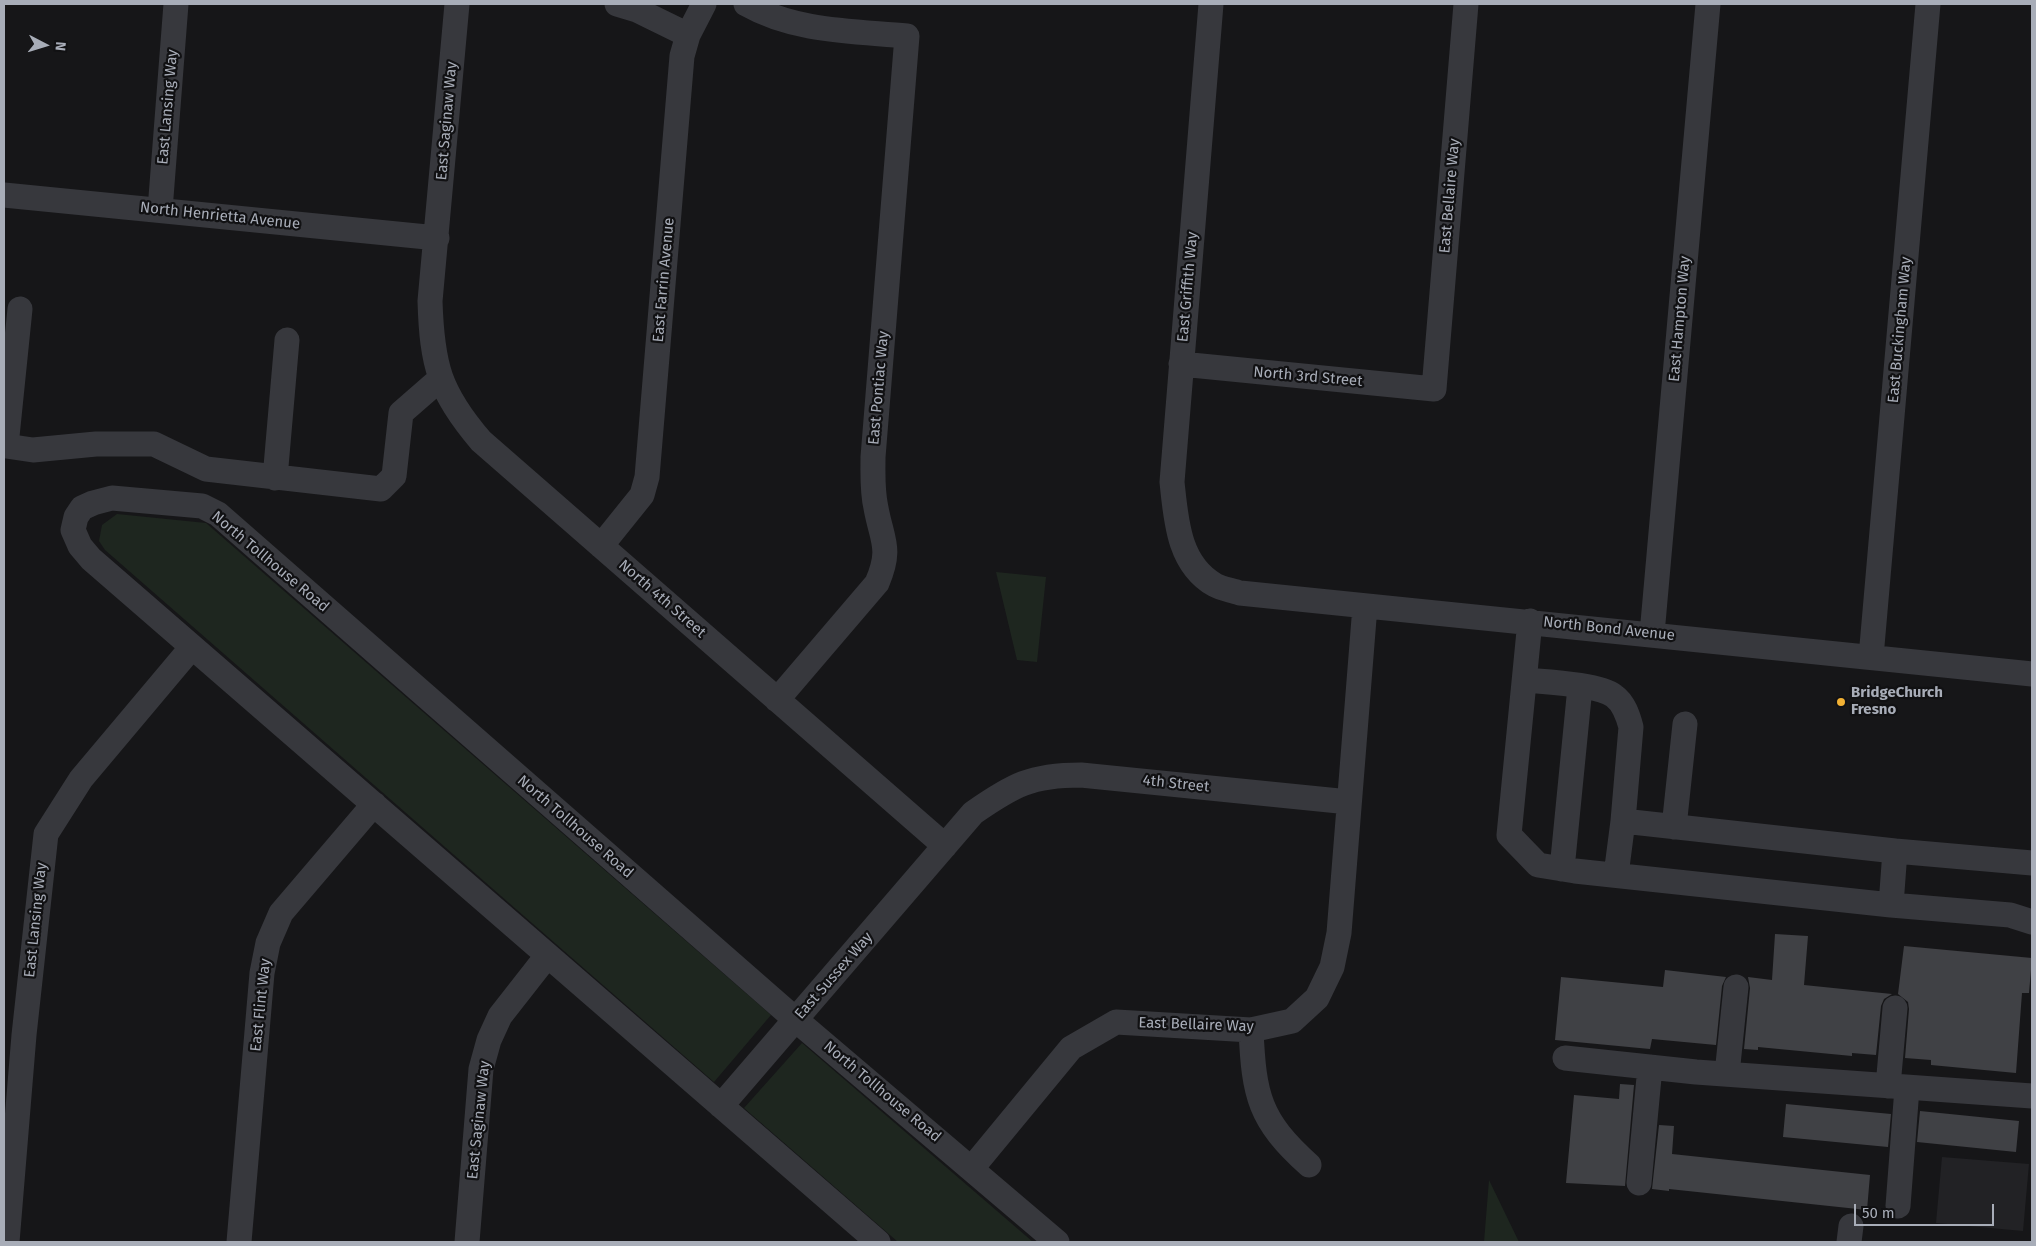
<!DOCTYPE html>
<style>
body{margin:0}
#map{position:relative;width:2036px;height:1246px;overflow:hidden;background:#161618;font-family:"Fira Sans",sans-serif}
canvas{display:block}
.frame{position:absolute;inset:0;border:5px solid #a8adb8;pointer-events:none}
.north{position:absolute;left:20px;top:20px;width:50px;height:50px;-webkit-text-stroke:4px #111113;paint-order:stroke;rotate:95deg;font-size:14px;font-weight:700;line-height:20px;text-align:center;color:#a8adb8}
.north::after{content:'';display:block;margin:auto;width:18px;height:22px;background:#a8adb8;clip-path:polygon(50% 0,100% 100%,50% 72%,0 100%)}
.scale{position:absolute;left:1854px;top:1204px;width:140px;height:22px;box-sizing:border-box;border:2px solid #a8adb8;border-top:0;padding-left:6px;font-size:15px;line-height:18px;white-space:nowrap;color:#a8adb8;-webkit-text-stroke:4px #111113;paint-order:stroke}
</style>
<div id="map">
<canvas width="2036" height="1246"></canvas>
<div class="frame"></div>
<div class="north">N</div>
<div class="scale">50 m</div>
</div>
<script>
const context = document.querySelector('canvas').getContext('2d');
context.lineJoin = 'round';
function fillPath(path, color) {
  context.fillStyle = color;
  context.fill(path, 'evenodd');
}
function stroke(path, color, width, dash) {
  context.strokeStyle = color;
  context.lineWidth = width;
  context.lineCap = dash ? 'butt' : 'round';
  context.setLineDash(dash || []);
  context.stroke(path);
}
function write(font, color, halo, rows, align = 'center') {
  context.font = font + ' "Fira Sans",sans-serif';
  context.lineWidth = 4.5;
  context.setLineDash([]);
  context.textBaseline = 'middle';
  context.strokeStyle = halo;
  context.fillStyle = color;
  for (const [text, x, y, turn = 0] of rows) {
    context.save();
    context.translate(x, y);
    context.rotate((+turn || 0) * Math.PI / 180);
    context.textAlign = isNaN(turn) ? turn : align;
    if (halo) context.strokeText(text, 0, 0);
    context.fillText(text, 0, 0);
    context.restore();
  }
}
fillPath(new Path2D(`
 M 1942,1157 L 2029,1164 L 2023,1231 L 1936,1223 Z`), '#222225');
fillPath(new Path2D(`
 M 117,514 L 206,523 L 771,1015 L 714,1082 L 105,550 L 99,541 L 102,525 Z
 M 996,572 L 1046,577 L 1037,662 L 1017,660 Z
 M 802,1043 L 1033,1242 L 898,1242 L 744,1108 Z
 M 1489,1180 L 1519,1242 L 1484,1242 Z`), '#1e261f');
fillPath(new Path2D(`
 M 1775,934 L 1808,936 L 1804,985 L 1892,994 L 1884,999 L 1881,1006 L 1876,1055 L 1852,1053 L 1852,1056 L 1758,1047 L 1758,1050 L 1744,1049 L 1750,988 L 1748,977 L 1772,980 Z
 M 1904,946 L 2032,958 L 2029,993 L 2022,993 L 2016,1073 L 1931,1065 L 1931,1060 L 1905,1058 L 1909,1009 L 1908,1002 L 1898,994 Z
 M 1665,970 L 1726,977 L 1722,986 L 1716,1045 L 1652,1039 L 1650,1049 L 1555,1040 L 1561,977 L 1663,987 Z
 M 1620,1084 L 1634,1085 L 1625,1186 L 1566,1183 L 1574,1095 L 1619,1099 Z
 M 1786,1104 L 1891,1114 L 1888,1147 L 1783,1137 Z
 M 1920,1111 L 2019,1121 L 2016,1152 L 1917,1142 Z
 M 1659,1125 L 1674,1126 L 1672,1154 L 1870,1175 L 1867,1210 L 1669,1189 L 1669,1191 L 1652,1189 Z`), '#404145');
stroke(new Path2D(`
 M 457,4 L 430,301 C 432,365 439,392 481,441 L 945,846
 M 617,4 L 637,10 L 688,35
 M 746,4 C 795,32 853,31 907,36 L 873,457 C 873,474 872,491 876,508 C 882,541 892,548 877,583 L 777,700
 M 1211,4 L 1172,482 C 1176,519 1178,564 1215,585 C 1222,589 1232,590 1240,593 L 2032,674
 M 4,195 L 437,238
 M 160,210 L 176,4
 M 20,309 L 6,446 L 33,450 L 96,444 L 154,444 L 206,469 L 381,489 L 394,476 L 401,413 L 440,379
 M 1181,364 L 1434,389 L 1466,4
 M 275,478 L 287,340
 M 601,546 L 642,495 L 647,477 L 682,56 L 688,35 L 704,4
 M 1530,621 L 1509,835 L 1538,865 L 1575,871 L 1891,905 L 2010,915 L 2032,922
 M 1652,634 L 1708,4
 M 1871,657 L 1928,4
 M 1525,680 C 1546,682 1599,684 1614,696 C 1624,703 1628,716 1631,727 L 1623,821 L 1895,851 L 1891,905
 M 1674,827 L 1685,724
 M 1895,851 L 2032,863
 M 1562,869 L 1580,687
 M 1616,875 L 1623,821
 M 1251,1030 C 1254,1096 1259,1120 1309,1165
 M 1565,1058 L 1696,1072 L 2032,1096
 M 1727,1074 L 1736,987
 M 1888,1086 L 1895,1008
 M 721,1106 L 973,813 C 1013,785 1031,775 1081,775 L 1349,802
 M 972,1168 L 1071,1048 L 1116,1022 L 1251,1030 L 1292,1021 L 1317,998 L 1332,967 L 1339,933 L 1365,606
 M 1639,1183 L 1650,1067
 M 1898,1206 L 1907,1088
 M 7,1242 L 24,1035 L 46,834 L 81,779 L 192,647
 M 239,1242 L 262,973 L 268,943 L 281,913 L 374,804
 M 467,1242 L 481,1069 L 489,1040 L 500,1016 L 547,956
 M 878,1242 L 91,559 L 80,546 L 73,530 L 76,517 L 82,508 L 93,503 L 112,498 L 202,506 L 218,514 L 796,1020 L 1057,1242
 M 1849,1242 L 1851,1226`), '#37383d', 25);
for (const [x, y, r, color] of [
 [1841,702,5,"#f2b134"]
]) {
  const dot = new Path2D();
  dot.arc(x, y, r, 0, 2 * Math.PI);
  context.fillStyle = color;
  context.fill(dot);
  stroke(dot, '#111113', 2);
}
write('15px', '#a8adb8', '#111113', [
 ["East Lansing Way",168,107,-85],
 ["East Saginaw Way",447,121,-85],
 ["East Bellaire Way",1450,196,-85],
 ["North Henrietta Avenue",220,216,6],
 ["East Farrin Avenue",664,280,-85],
 ["East Griffith Way",1188,287,-85],
 ["East Hampton Way",1680,319,-85],
 ["East Buckingham Way",1900,330,-85],
 ["North 3rd Street",1308,377,5],
 ["East Pontiac Way",879,388,-85],
 ["North Tollhouse Road",270,562,40],
 ["North 4th Street",662,599,41],
 ["North Bond Avenue",1609,629,6],
 ["4th Street",1176,784,6],
 ["North Tollhouse Road",575,827,41],
 ["East Lansing Way",36,920,-84],
 ["East Sussex Way",834,976,-49],
 ["East Flint Way",261,1005,-84],
 ["East Bellaire Way",1196,1025,2],
 ["North Tollhouse Road",882,1092,40],
 ["East Saginaw Way",479,1120,-84]
]);
write('bold 15px', '#a8adb8', '#111113', [
 ["BridgeChurch",1851,693],
 ["Fresno",1851,710]
], 'left');
</script>
